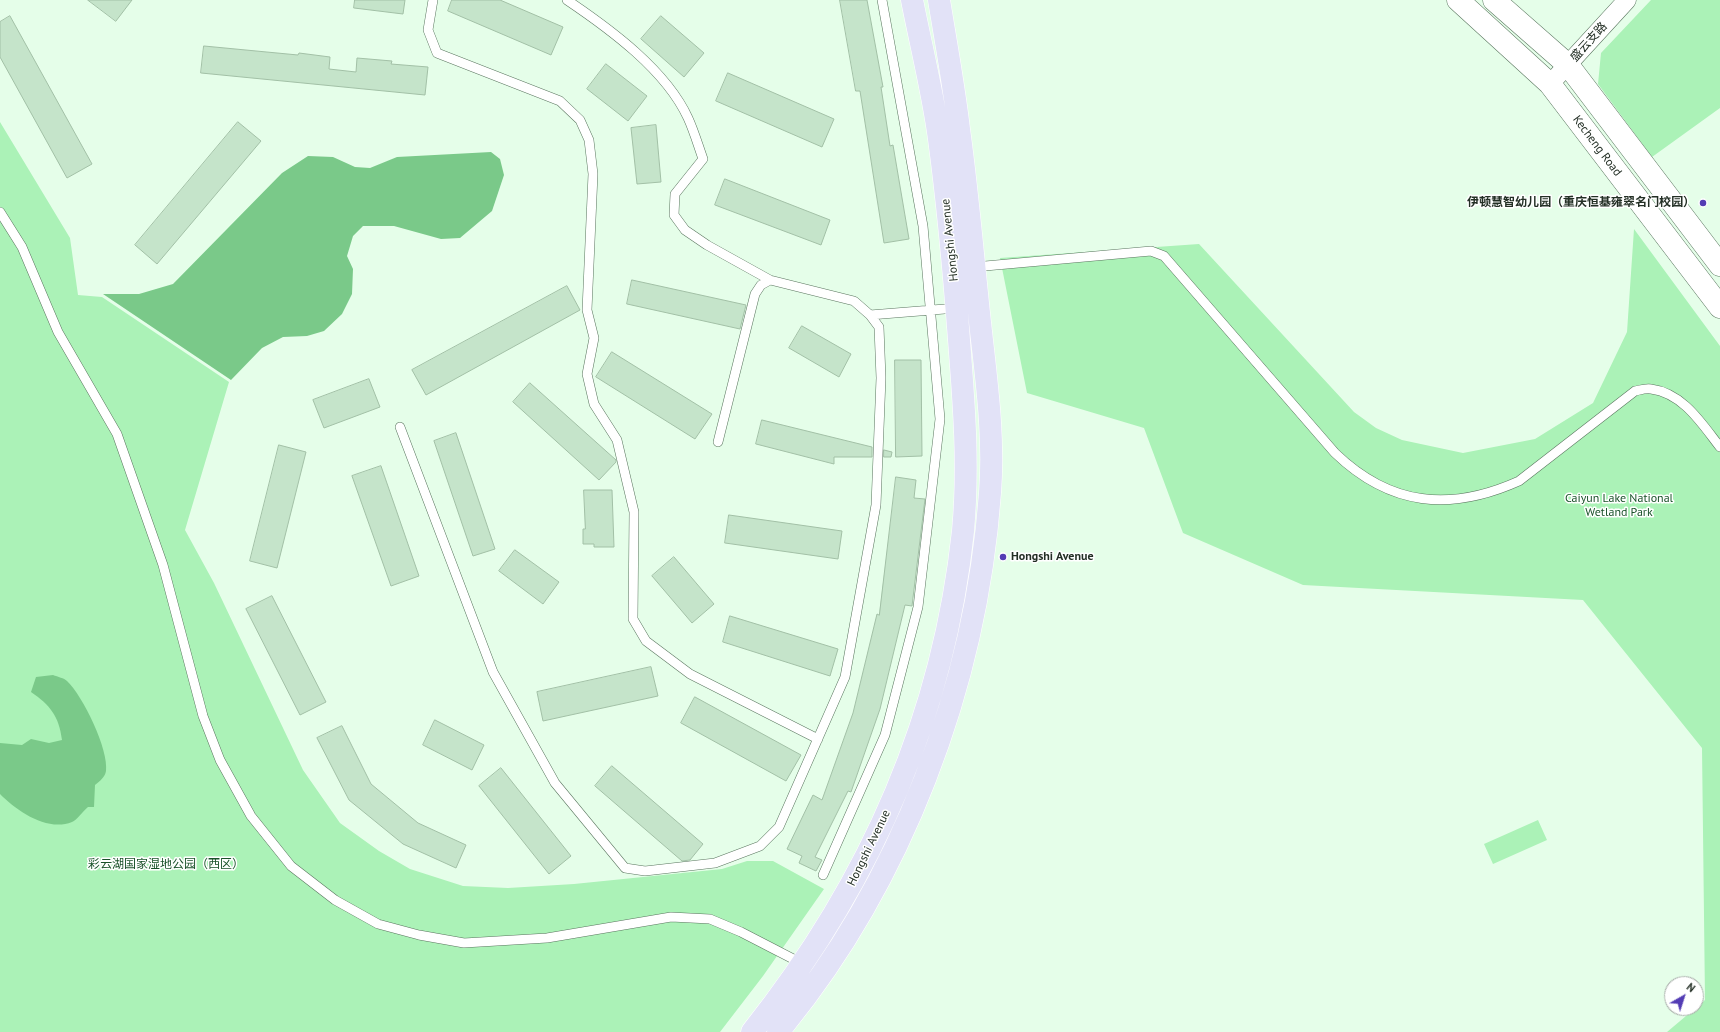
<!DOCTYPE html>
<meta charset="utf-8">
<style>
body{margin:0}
#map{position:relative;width:1720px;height:1032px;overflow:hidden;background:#e5fee9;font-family:"PT Sans",sans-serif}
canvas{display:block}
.north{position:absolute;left:1664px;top:976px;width:40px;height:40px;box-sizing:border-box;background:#fff;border:1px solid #a7aca8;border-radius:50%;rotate:39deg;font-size:11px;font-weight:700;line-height:16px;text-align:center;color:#232f25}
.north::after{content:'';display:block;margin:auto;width:14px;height:18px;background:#533cb4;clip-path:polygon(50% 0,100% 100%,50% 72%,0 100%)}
</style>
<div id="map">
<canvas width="1720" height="1032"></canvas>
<div class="north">N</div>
</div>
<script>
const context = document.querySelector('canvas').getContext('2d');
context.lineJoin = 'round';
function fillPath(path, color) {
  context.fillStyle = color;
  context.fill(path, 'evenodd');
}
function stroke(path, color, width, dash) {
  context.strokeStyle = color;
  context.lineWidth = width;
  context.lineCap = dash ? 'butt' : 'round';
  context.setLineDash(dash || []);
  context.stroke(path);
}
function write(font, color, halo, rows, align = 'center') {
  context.font = font + ' "PT Sans","Noto Sans SC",sans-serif';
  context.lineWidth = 3;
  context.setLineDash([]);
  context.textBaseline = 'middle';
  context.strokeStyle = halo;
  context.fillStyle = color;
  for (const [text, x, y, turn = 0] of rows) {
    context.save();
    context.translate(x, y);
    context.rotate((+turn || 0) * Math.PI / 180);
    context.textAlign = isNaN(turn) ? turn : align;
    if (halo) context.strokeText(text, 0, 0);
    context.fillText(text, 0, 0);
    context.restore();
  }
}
fillPath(new Path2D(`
 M 1651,0 L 1720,0 L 1720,108 L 1652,157 L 1598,84 L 1601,53 Z
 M 0,122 L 70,238 L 78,295 L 102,297 L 229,382 L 185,530 L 214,583 L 303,770 L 340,823 L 379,851 L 410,869 L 463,886 L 508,888 L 574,884 L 722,869 L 747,861 L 773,861 L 824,889 L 763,976 L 720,1032 L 0,1032 Z
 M 1634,229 L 1720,346 L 1720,1032 L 1667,1032 L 1705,1000 L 1702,748 L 1583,600 L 1303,585 L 1183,533 L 1144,428 L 1027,393 L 1000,258 L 1199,244 L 1354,412 L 1376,428 L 1402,440 L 1463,453 L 1535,439 L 1593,403 L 1627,332 Z
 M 1538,820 L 1547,840 L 1493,864 L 1484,844 Z`), '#abf2b7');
fillPath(new Path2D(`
 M 491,152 L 500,159 L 504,175 L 492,211 L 460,238 L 441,239 L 394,226 L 363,226 L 353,236 L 347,256 L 353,269 L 352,294 L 342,314 L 324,331 L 307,336 L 283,337 L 262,348 L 231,380 L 103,294 L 139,294 L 173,284 L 282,173 L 308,156 L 333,157 L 355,167 L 370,168 L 397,157 Z
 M 53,675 C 58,677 64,678 67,681 C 83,696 109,750 106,771 C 105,777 100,781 95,785 L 94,807 L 88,807 C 83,811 77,820 72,822 C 47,832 17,811 0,794 L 0,743 L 22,745 L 31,739 L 49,743 L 62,740 C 59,716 50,705 31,692 L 36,677 Z`), '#7ac989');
const building = new Path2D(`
 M 88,0 L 132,0 L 116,21 Z
 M 355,0 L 405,0 L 403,14 L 354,8 Z
 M 452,0 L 500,0 L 563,27 L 551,55 L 448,11 Z
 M 840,0 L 867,0 L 883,87 L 881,87 L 890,146 L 893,145 L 909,239 L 884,243 L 860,91 L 856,91 Z
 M 10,16 L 92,164 L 67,178 L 0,57 L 0,22 Z
 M 661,16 L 704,53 L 684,77 L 641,39 Z
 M 204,46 L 298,55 L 299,53 L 330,57 L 329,69 L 356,72 L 357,58 L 392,61 L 391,64 L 428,67 L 425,95 L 201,73 Z
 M 606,64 L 647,96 L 628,121 L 587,89 Z
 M 728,73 L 834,119 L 822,147 L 716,101 Z
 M 238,122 L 261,141 L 157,264 L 135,245 Z
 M 656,125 L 661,182 L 637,184 L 631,128 Z
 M 725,179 L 830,220 L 821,245 L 715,205 Z
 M 632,280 L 746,305 L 740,329 L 627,304 Z
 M 567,286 L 580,310 L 426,395 L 412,370 Z
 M 802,326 L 851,354 L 839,377 L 789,348 Z
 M 612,352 L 712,414 L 695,439 L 596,377 Z
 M 895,360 L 921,360 L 922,456 L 896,457 Z
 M 369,379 L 380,407 L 324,428 L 313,400 Z
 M 530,383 L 616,460 L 616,462 L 599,480 L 513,402 Z
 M 762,420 L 872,447 L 872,457 L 834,457 L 834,464 L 756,444 Z
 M 456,433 L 495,549 L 473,556 L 434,441 Z
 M 279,445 L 306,452 L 277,568 L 250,561 Z
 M 884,450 L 892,452 L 891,457 L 884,457 Z
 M 381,466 L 419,576 L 391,586 L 352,476 Z
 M 896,477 L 916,480 L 914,498 L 925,499 L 912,606 L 905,605 L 880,709 L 851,792 L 848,791 L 815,857 L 822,860 L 816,871 L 799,863 L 802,856 L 787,849 L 813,795 L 822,800 L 853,713 L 877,614 L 879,615 Z
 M 584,490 L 612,490 L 614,547 L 594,547 L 594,544 L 583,544 L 583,529 L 585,529 Z
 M 729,515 L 842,531 L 838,559 L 725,543 Z
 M 515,550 L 559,582 L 543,604 L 499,571 Z
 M 674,557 L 714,604 L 692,623 L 652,576 Z
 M 272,596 L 326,702 L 300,715 L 246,609 Z
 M 730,616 L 838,649 L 830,676 L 723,642 Z
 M 651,667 L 658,696 L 543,721 L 537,692 Z
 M 695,697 L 801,755 L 786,781 L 681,723 Z
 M 435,720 L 484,745 L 472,770 L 423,745 Z
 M 342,726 L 371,784 L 418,823 L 466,845 L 456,868 L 403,844 L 349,800 L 317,738 Z
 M 612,766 L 703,844 L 690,860 L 682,861 L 595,786 Z
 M 501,768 L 571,856 L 549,874 L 479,786 Z`);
fillPath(building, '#c5e4ca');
stroke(building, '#a2c0a6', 1);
const lane = new Path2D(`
 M 433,0 L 428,30 L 437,53 L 560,101 L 580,120 L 589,140 L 593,174 L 587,310 L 594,338 L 587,374 L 594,404 L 617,440 L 634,512 L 633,619 L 646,641 L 690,674 L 818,739
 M 567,0 C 610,29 666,70 688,118 C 694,131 698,145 703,159 L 675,194 L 674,215 L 685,230 L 707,245 L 770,280
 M 0,212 L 22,247 L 58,332 L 117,434 L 163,565 L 203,716 L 220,760 L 251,816 L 291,866 L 335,900 L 378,924 L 419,935 L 464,943 L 547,938 L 671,917 L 710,919 L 741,932 L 803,964
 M 974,267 L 1151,251 L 1164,256 L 1335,453 C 1390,506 1450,512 1519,481 L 1635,391 C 1640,390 1646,388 1651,389 C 1683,393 1702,424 1720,447
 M 870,315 L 957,308
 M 400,427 L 493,672 L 555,783 L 625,868 L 645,871 L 715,863 L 760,846 L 779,827 L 845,677 L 876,505 L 881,378 L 879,327 L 870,315 L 854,301 L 770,280 L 761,285 L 755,294 L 718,442
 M 823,875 L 885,735 L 918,607 L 940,419 L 923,226 L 882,0`);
const street = new Path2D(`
 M 1550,84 L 1627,0`);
const secondary = new Path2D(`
 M 1458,0 L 1550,84 L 1720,307
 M 1494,0 L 1568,65 L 1720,265`);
const primary = new Path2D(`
 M 752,1032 C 869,885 943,719 963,531 C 969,467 964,404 959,340 C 954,273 948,206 939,139 C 933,93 921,46 912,0
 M 778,1032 C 902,883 976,685 990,493 C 995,429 984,365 978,303 C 972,245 967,187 959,129 C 954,86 946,43 939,0`);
stroke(lane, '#5a765f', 10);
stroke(street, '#5a765f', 19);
stroke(secondary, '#5a765f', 23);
stroke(primary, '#fff', 23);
stroke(lane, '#fff', 9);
stroke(street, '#fff', 18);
stroke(secondary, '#fff', 22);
stroke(primary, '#e2e2f7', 22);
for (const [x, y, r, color] of [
 [1703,203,4,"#533cb4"],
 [1003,557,4,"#533cb4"]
]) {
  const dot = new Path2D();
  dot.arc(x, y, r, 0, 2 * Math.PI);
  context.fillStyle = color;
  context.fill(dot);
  stroke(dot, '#fff', 1.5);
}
write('12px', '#232f25', '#fff', [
 ["盛云支路",1589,42,-48],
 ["Kecheng Road",1597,146,53],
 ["Hongshi Avenue",950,240,-96],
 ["Hongshi Avenue",869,848,-64]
]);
write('bold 12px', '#232f25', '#fff', [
 ["伊顿慧智幼儿园（重庆恒基雍翠名门校园）",1695,203],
 ["Hongshi Avenue",1011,557,"left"]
], 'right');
write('12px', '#185128', '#fff', [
 ["Caiyun Lake National",1619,499],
 ["Wetland Park",1619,513],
 ["彩云湖国家湿地公园（西区）",166,865]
]);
</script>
